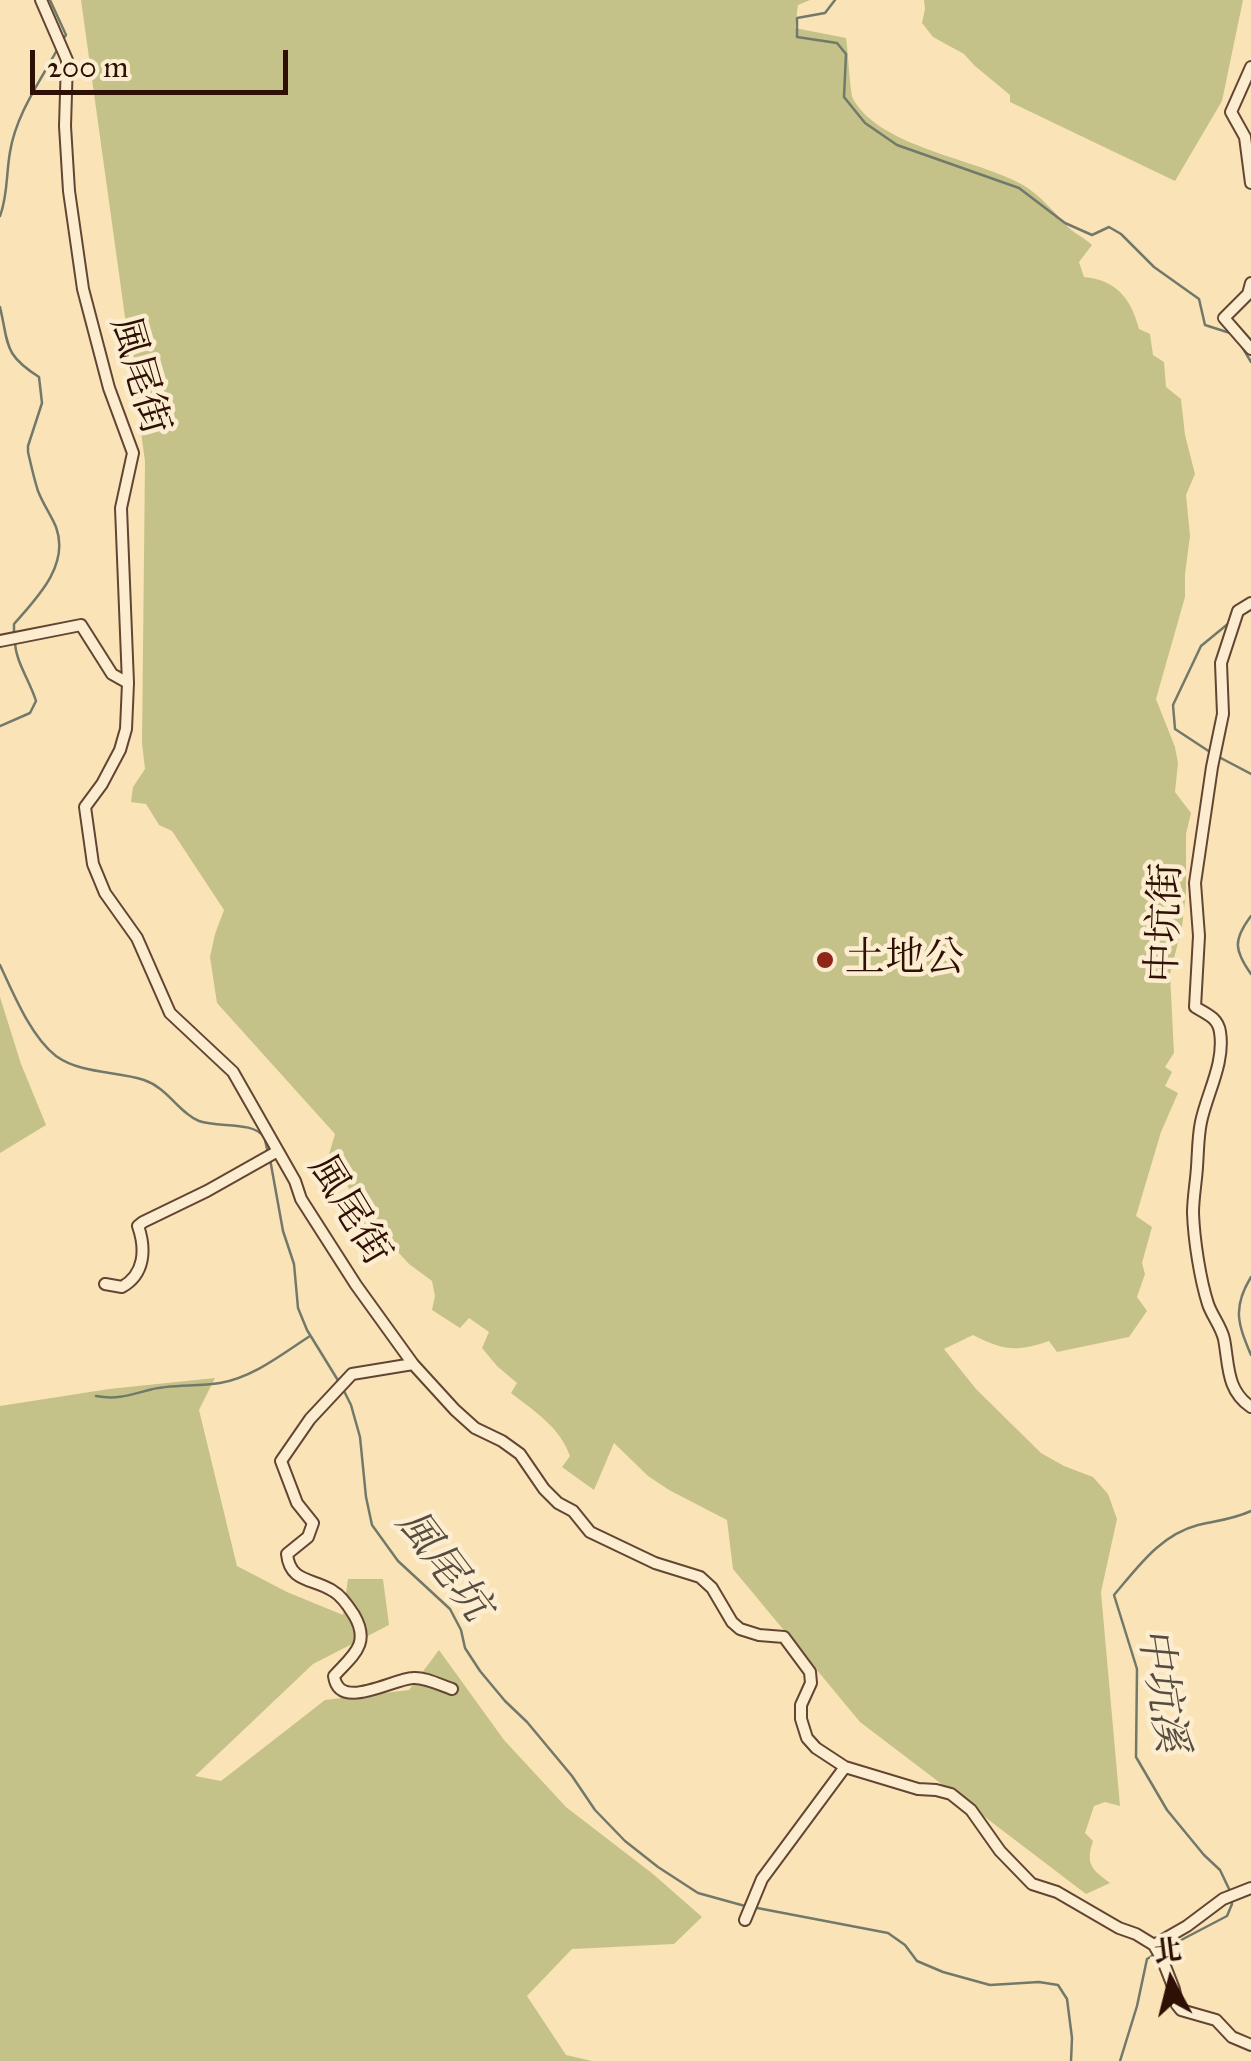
<!DOCTYPE html>
<meta charset="utf-8">
<style>
body{margin:0}
#map{position:relative;width:1251px;height:2061px;overflow:hidden;background:#fae4b7;font-family:"IM FELL Great Primer","Noto Serif TC",serif}
canvas{display:block}
.north{position:absolute;left:1121px;top:1931px;width:100px;height:100px;-webkit-text-stroke:8px #fcedd0;paint-order:stroke;rotate:353deg;font-size:28px;font-weight:700;line-height:40px;text-align:center;color:#2f1005}
.north::after{content:'';display:block;margin:auto;width:35px;height:45px;background:#2f1005;clip-path:polygon(50% 0,100% 100%,50% 72%,0 100%)}
.scale{position:absolute;left:30px;top:50px;width:258px;height:45px;box-sizing:border-box;border:5px solid #2f1005;border-top:0;padding-left:12px;font-size:30px;line-height:35px;white-space:nowrap;color:#2f1005;-webkit-text-stroke:8px #fcedd0;paint-order:stroke}
</style>
<div id="map">
<canvas width="1251" height="2061"></canvas>
<div class="north">北</div>
<div class="scale">200 m</div>
</div>
<script>
const context = document.querySelector('canvas').getContext('2d');
context.lineJoin = 'round';
function fillPath(path, color) {
  context.fillStyle = color;
  context.fill(path, 'evenodd');
}
function stroke(path, color, width, dash) {
  context.strokeStyle = color;
  context.lineWidth = width;
  context.lineCap = dash ? 'butt' : 'round';
  context.setLineDash(dash || []);
  context.stroke(path);
}
function write(font, color, halo, rows, align = 'center') {
  context.font = font + ' "IM FELL Great Primer","Noto Serif TC",serif';
  context.lineWidth = 9;
  context.setLineDash([]);
  context.textBaseline = 'middle';
  context.strokeStyle = halo;
  context.fillStyle = color;
  for (const [text, x, y, turn = 0] of rows) {
    context.save();
    context.translate(x, y);
    context.rotate((+turn || 0) * Math.PI / 180);
    context.textAlign = isNaN(turn) ? turn : align;
    if (halo) context.strokeText(text, 0, 0);
    context.fillText(text, 0, 0);
    context.restore();
  }
}
fillPath(new Path2D(`
 M 81,0 L 810,0 L 798,5 L 795,28 L 846,38 C 848,50 850,93 853,99 C 881,148 975,158 1023,185 C 1040,195 1054,212 1068,227 C 1075,234 1085,238 1092,245 L 1079,262 L 1084,277 C 1116,280 1131,298 1139,329 L 1150,334 L 1153,355 L 1164,362 L 1166,387 L 1181,399 L 1185,435 L 1195,474 L 1186,495 L 1190,536 L 1185,574 L 1185,597 L 1156,699 L 1175,747 L 1178,763 L 1175,792 L 1191,813 L 1186,834 L 1186,892 L 1182,927 L 1170,974 L 1174,1053 L 1165,1067 L 1172,1072 L 1165,1086 L 1178,1093 L 1161,1132 L 1136,1216 L 1152,1227 L 1142,1263 L 1145,1274 L 1137,1297 L 1147,1311 L 1129,1337 L 1057,1352 L 1049,1341 C 1016,1352 1005,1351 973,1335 L 944,1349 L 976,1389 L 1041,1453 L 1064,1466 L 1093,1477 L 1108,1494 L 1117,1519 L 1101,1592 L 1120,1806 L 1105,1802 L 1094,1806 L 1085,1833 L 1093,1841 C 1085,1865 1092,1869 1110,1883 L 1086,1894 L 860,1722 L 733,1569 L 727,1520 L 669,1490 L 648,1476 L 614,1443 L 594,1490 L 562,1467 L 570,1456 C 560,1427 534,1411 511,1393 L 517,1383 L 497,1366 L 482,1348 L 489,1332 L 469,1318 L 460,1328 L 432,1310 L 435,1296 L 432,1281 L 409,1264 L 386,1239 L 365,1235 L 342,1221 L 337,1208 L 349,1188 L 327,1161 L 335,1134 L 217,1003 L 210,957 L 215,934 L 224,910 L 172,831 L 159,825 L 146,804 L 131,802 L 133,787 L 145,769 L 142,743 L 145,461 Z
 M 924,0 L 1243,0 L 1222,101 L 1175,181 L 1010,102 L 1010,95 L 975,66 L 964,54 L 933,37 L 922,23 L 925,9 Z
 M 0,997 L 21,1064 L 46,1125 L 0,1153 Z
 M 215,1378 L 199,1410 L 237,1566 L 287,1592 L 343,1615 L 348,1579 L 383,1579 L 389,1625 L 313,1664 L 195,1776 L 221,1781 L 325,1700 L 409,1690 L 439,1650 L 504,1740 L 566,1807 L 653,1874 L 702,1917 L 674,1944 L 572,1949 L 527,1996 L 566,2055 L 592,2061 L 0,2061 L 0,1406 L 109,1389 Z`), '#c5c289');
stroke(new Path2D(`
 M 50,0 L 66,35 L 63,39
 M 835,0 L 825,13 L 797,18 L 797,37 L 837,43 L 846,54 L 844,97 L 865,123 L 897,145 L 1019,188 L 1065,223 L 1092,235 L 1109,227 L 1121,234 L 1154,267 L 1199,299 L 1205,325 L 1230,333
 M 0,216 C 8,195 6,174 10,152 C 16,115 39,83 57,50
 M 0,307 C 9,345 3,354 39,377 L 42,403 L 28,446 L 28,452 C 31,465 34,479 38,491 C 43,504 51,515 56,527 C 70,565 37,598 14,624 L 14,633
 M 1241,345 L 1251,362
 M 0,726 L 30,713 L 36,701 C 30,681 15,661 15,641
 M 1210,752 L 1175,729 L 1173,705 L 1201,646 L 1229,623
 M 1217,756 L 1251,774
 M 1251,916 C 1233,940 1234,950 1251,974
 M 0,965 C 13,993 31,1037 56,1056 C 81,1074 116,1071 144,1080 C 168,1088 179,1113 199,1121 C 219,1128 253,1121 264,1137 C 266,1141 266,1147 268,1152
 M 270,1159 L 283,1231 L 294,1264 L 298,1308 L 307,1330 L 339,1382
 M 1251,1277 C 1232,1308 1238,1324 1251,1355
 M 343,1389 L 351,1405 L 360,1437 L 366,1497 L 372,1525 L 398,1561 L 450,1609 L 461,1630 L 465,1648 L 480,1671 L 505,1701 L 527,1722 L 572,1776 L 595,1810 L 625,1841 L 658,1867 L 698,1893 L 745,1906
 M 96,1396 C 117,1400 130,1395 149,1390 C 171,1384 197,1387 220,1383 C 254,1377 282,1354 310,1336
 M 1230,1891 L 1220,1870 L 1204,1855 L 1167,1810 L 1136,1757 L 1137,1669 L 1114,1595 C 1138,1567 1160,1535 1198,1525 C 1216,1521 1234,1519 1251,1511
 M 752,1907 L 888,1933 L 905,1945 L 917,1961 L 943,1972 L 990,1985 L 1039,1982 L 1058,1985 L 1067,1999 L 1072,2038 L 1071,2061
 M 1162,1950 L 1227,1916 L 1232,1904 L 1231,1899
 M 1120,2061 L 1137,2006 L 1147,1959 L 1155,1954`), '#72796a', 2.5);
const street = new Path2D(`
 M 41,0 L 67,60 L 65,126 L 69,191 L 83,289 L 109,388 L 133,453 L 121,508 L 128,683 L 126,729 L 120,750 L 102,784 L 85,807 L 93,864 L 105,893 L 137,938 L 170,1013 L 233,1072 L 295,1181 L 301,1199 L 356,1285 L 413,1364 L 455,1410 L 475,1428 L 502,1441 L 520,1454 L 544,1489 L 558,1503 L 573,1511 L 590,1532 L 655,1563 L 700,1577 L 712,1588 L 732,1622 L 740,1629 L 759,1635 L 784,1637 L 810,1672 L 811,1683 L 801,1705 L 801,1719 L 807,1738 L 816,1748 L 845,1767 L 918,1789 L 936,1790 L 951,1794 L 971,1810 L 1000,1851 L 1032,1884 L 1057,1892 L 1119,1928 L 1136,1934 L 1154,1945 L 1163,1961 L 1174,1989 L 1177,2005 L 1181,2010 L 1216,2020 L 1232,2037 L 1251,2045
 M 1251,67 L 1231,112 L 1245,137 L 1251,183
 M 1251,283 L 1248,294 L 1224,318 L 1251,349
 M 1251,603 L 1238,611 L 1221,663 L 1223,714 L 1212,767 L 1195,883 L 1199,936 L 1195,1007 C 1207,1014 1218,1018 1220,1032 C 1225,1063 1207,1093 1201,1122 C 1198,1136 1198,1153 1197,1167 C 1196,1183 1193,1198 1193,1213 C 1194,1240 1200,1279 1208,1304 C 1212,1316 1221,1326 1224,1339 C 1229,1365 1226,1390 1251,1407
 M 0,641 L 81,625 L 112,674 L 128,683
 M 105,1284 L 122,1287 C 145,1274 146,1249 138,1226 L 143,1222 L 207,1191 L 278,1151
 M 413,1364 L 352,1374 L 310,1419 L 281,1461 L 297,1503 L 313,1523 L 308,1537 L 287,1554 C 290,1583 313,1578 333,1591 C 342,1596 349,1607 354,1615 C 371,1644 353,1655 334,1676 C 339,1712 392,1679 413,1678 C 425,1677 440,1685 452,1689
 M 745,1920 L 762,1879 L 845,1767
 M 1154,1945 L 1187,1926 L 1223,1899 L 1251,1888`);
stroke(street, '#624532', 14);
stroke(street, '#fcedd0', 10);
for (const [x, y, r, color] of [
 [825,960,10,"#8f2418"]
]) {
  const dot = new Path2D();
  dot.arc(x, y, r, 0, 2 * Math.PI);
  context.fillStyle = color;
  context.fill(dot);
  stroke(dot, '#fcedd0', 4);
}
write('40px', '#2f1005', '#fcedd0', [
 ["風尾街",138,376,74],
 ["中坑街",1167,923,-88],
 ["風尾街",348,1211,59]
]);
write('40px', '#2f1005', '#fcedd0', [
 ["土地公",845,960]
], 'left');
write('italic 42px', '#564d40', '#fcedd0', [
 ["風尾坑",442,1566,53],
 ["中坑溪",1160,1690,81]
]);
</script>
